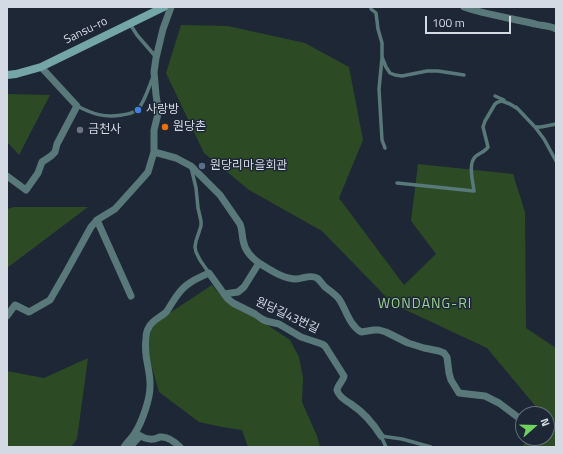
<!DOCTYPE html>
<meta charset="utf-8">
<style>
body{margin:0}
#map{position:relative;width:563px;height:454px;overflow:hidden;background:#1e2736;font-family:"Titillium Web",sans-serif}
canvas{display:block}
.frame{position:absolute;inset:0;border:8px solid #d4dae4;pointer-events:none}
.north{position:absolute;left:515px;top:406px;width:40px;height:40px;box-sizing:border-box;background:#1e2736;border:1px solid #676f7c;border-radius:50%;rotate:70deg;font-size:11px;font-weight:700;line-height:16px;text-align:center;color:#d4dae4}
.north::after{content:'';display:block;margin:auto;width:14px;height:18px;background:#6fd35f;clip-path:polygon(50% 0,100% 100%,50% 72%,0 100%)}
.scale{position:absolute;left:425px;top:16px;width:86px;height:18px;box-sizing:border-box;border:2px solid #d4dae4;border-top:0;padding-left:5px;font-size:12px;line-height:14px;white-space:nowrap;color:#d4dae4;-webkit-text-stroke:3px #1e2736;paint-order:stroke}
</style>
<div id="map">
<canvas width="563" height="454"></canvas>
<div class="frame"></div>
<div class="north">N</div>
<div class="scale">100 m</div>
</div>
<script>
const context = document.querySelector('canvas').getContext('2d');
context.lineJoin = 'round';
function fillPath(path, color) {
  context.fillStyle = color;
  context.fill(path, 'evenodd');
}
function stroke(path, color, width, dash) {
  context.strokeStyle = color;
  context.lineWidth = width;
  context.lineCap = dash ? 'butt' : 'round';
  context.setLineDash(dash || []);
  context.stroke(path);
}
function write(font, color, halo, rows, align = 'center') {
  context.font = font + ' "Titillium Web","Noto Sans KR",sans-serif';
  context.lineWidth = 3;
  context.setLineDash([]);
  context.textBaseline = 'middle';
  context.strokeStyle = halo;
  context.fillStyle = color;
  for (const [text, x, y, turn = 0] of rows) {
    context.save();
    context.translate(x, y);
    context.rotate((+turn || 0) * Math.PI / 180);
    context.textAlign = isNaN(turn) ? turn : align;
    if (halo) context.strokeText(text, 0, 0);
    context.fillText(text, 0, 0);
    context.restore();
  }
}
fillPath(new Path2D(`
 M 181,25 L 228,26 L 305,43 L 349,67 L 363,140 L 339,198 L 404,285 L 436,254 L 411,221 L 418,164 L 513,174 L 525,212 L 526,328 L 556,348 L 556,447 L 521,447 L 531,438 L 547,438 L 547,424 L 549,422 L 547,420 L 547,414 L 542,414 L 487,348 L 393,304 L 322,231 L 249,190 L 204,153 L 166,73 Z
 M 7,94 L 50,95 L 19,155 L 7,142 Z
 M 14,207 L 88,207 L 7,268 L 7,209 Z
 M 212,285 L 226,302 L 254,316 L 290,340 L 299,357 L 303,378 L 302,402 L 317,436 L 320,447 L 248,447 L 242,430 L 222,427 L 199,422 L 159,392 L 148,353 L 151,329 L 156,322 Z
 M 88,358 L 77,439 L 71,447 L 7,447 L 7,371 L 44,378 Z`), '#2c4b25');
stroke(new Path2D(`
 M 371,7 L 371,9 L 376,13 L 378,29 L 382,43 L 382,57 L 386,67 L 390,73 L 395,75 L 402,76 L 427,71 L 438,71 L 464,75
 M 130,24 L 137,35 L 156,57
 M 382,58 L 379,89 L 382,140 L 385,148
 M 495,96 L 504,100
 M 77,106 C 93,114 104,118 122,115 C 128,114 135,113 139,108 C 145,100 149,87 153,77
 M 516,107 L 535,127
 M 556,124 L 541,127 L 535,127 L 544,139 L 556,161
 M 191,167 L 196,188 L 198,208 L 201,221 L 201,226 L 196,241 L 195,247 L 196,252 L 200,260 L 209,273
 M 397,183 L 474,191 C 473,182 468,164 475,157 C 479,153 485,152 488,147 L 483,127 L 485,121 L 495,104 L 498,102 L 502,101 L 510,104 L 518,109
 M 381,436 L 402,439 L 431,447
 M 381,436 L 386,447`), '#597879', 3.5);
stroke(new Path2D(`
 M 464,7 C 487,15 511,18 535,24 C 542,26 550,25 556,29
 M 7,176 L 26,190 L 38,173 L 42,162 L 51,156 L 55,152 L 57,144 L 77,106 L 41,67
 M 97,220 L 131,296
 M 259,263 C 269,269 283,279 296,279 C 303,279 310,274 317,278 C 320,280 322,284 325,287 C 330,291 335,294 339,299 C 346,309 349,325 361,332 L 374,330 L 379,330 L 386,332 L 408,343 L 424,348 L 439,351 L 444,353 L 447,357 L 449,373 L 451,380 L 459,393 L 485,396 L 499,403 L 523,421
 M 224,294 L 228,299 L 233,303 L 255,314 L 262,319 L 266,321 L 279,324 L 301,337 L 322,344 L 325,346 L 344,376 C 343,381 337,386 337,390 C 338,396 346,401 351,404 C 363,412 373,423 381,436
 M 7,316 L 15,305 L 29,312 L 50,300 L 65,274 L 91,227 L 97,220 L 115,209 L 142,179 L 148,172 L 154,152
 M 135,433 C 140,436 145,439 150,439 C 154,440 156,438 160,437 C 168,436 175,442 180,447
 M 124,447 C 127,442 132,438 135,433 C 142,422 150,399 150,387 C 151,369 143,357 146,339 C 146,335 147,330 149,327 C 153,319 162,317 167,311 C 171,305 174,299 179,293 C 186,283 198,278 209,273 L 224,294 L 238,292 L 244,287 L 259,263 C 251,257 245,251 243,240 C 242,234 242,229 240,224 L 220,195 L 191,166 L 176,158 L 154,152 L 154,130 L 158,114 L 158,108 L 156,95 L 154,72 L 156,58 L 163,29 L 171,7
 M 130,447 L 140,436`), '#597879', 7);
stroke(new Path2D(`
 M 7,75 L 16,74 L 41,67 L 164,7`), '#74a6a8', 8);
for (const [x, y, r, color] of [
 [138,110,4,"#3f7fe0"],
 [165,127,4,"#e8710a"],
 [80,130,4,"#6b7280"],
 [202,166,4,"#5c6f8a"]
]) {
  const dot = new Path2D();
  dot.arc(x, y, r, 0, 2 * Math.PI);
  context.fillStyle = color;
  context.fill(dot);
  stroke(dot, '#1e2736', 1.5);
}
write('12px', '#d4dae4', '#1e2736', [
 ["Sansu-ro",86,31,-26],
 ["원당길43번길",287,316,25]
]);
write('12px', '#d4dae4', '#1e2736', [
 ["사랑방",146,110],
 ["원당촌",173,127],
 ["금천사",88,130],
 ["원당리마을회관",210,166]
], 'left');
context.letterSpacing = '1px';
write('14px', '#9ed295', '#1e2736', [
 ["WONDANG-RI",425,305]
]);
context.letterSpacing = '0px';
</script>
